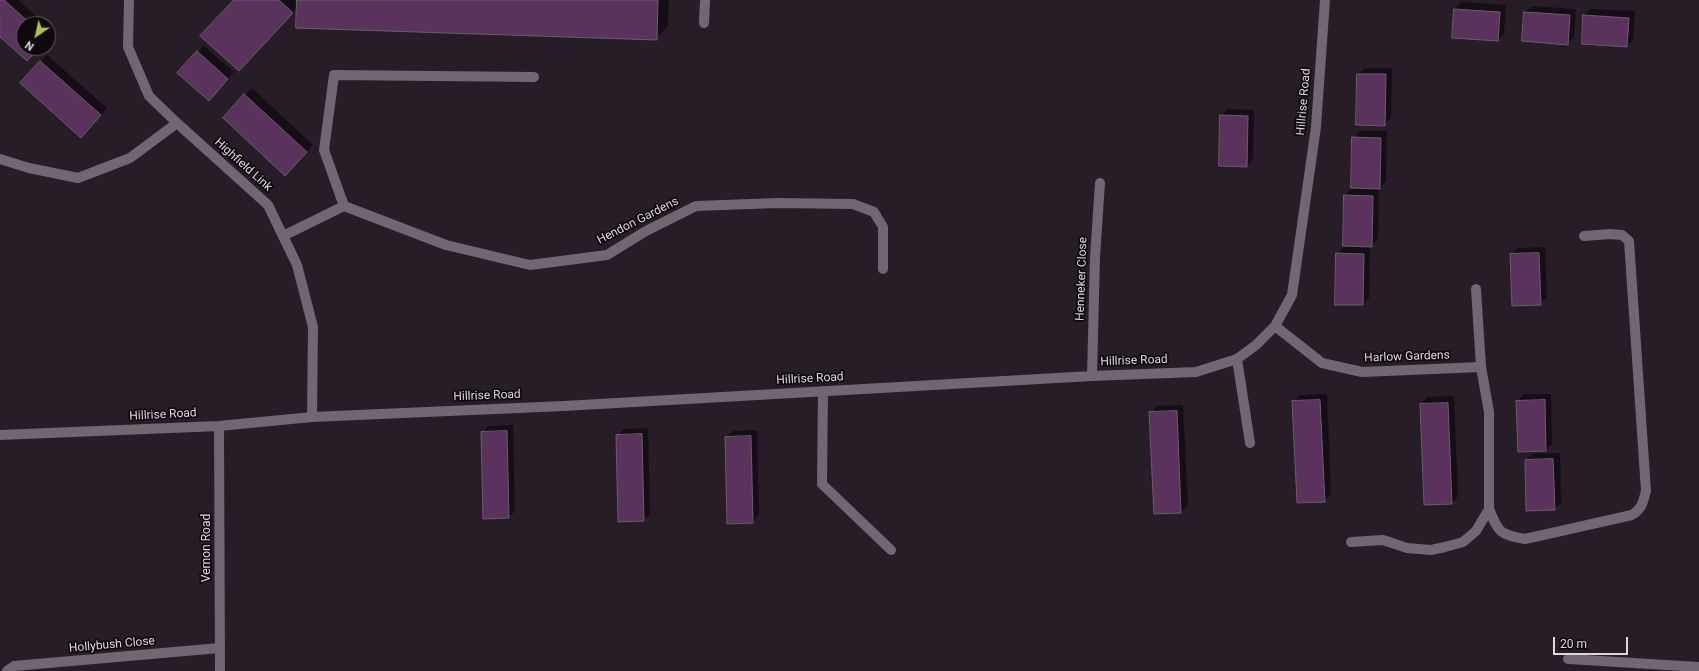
<!DOCTYPE html>
<style>
body{margin:0}
#map{position:relative;width:1699px;height:671px;overflow:hidden;background:#261d26;font-family:Roboto,sans-serif}
canvas{display:block}
.north{position:absolute;left:16px;top:16px;width:40px;height:40px;box-sizing:border-box;background:#0d090d;border:1px solid #615b61;border-radius:50%;rotate:214deg;font-size:11px;font-weight:700;line-height:16px;text-align:center;color:#ded7de}
.north::after{content:'';display:block;margin:auto;width:14px;height:18px;background:#b6c149;clip-path:polygon(50% 0,100% 100%,50% 72%,0 100%)}
.scale{position:absolute;left:1553px;top:637px;width:75px;height:18px;box-sizing:border-box;border:2px solid #ded7de;border-top:0;padding-left:5px;font-size:12px;line-height:14px;white-space:nowrap;color:#ded7de;-webkit-text-stroke:3px #0d090d;paint-order:stroke}
</style>
<div id="map">
<canvas width="1699" height="671"></canvas>
<div class="north">N</div>
<div class="scale">20 m</div>
</div>
<script>
const context = document.querySelector('canvas').getContext('2d');
context.lineJoin = 'round';
function fillPath(path, color) {
  context.fillStyle = color;
  context.fill(path, 'evenodd');
}
function stroke(path, color, width, dash) {
  context.strokeStyle = color;
  context.lineWidth = width;
  context.lineCap = dash ? 'butt' : 'round';
  context.setLineDash(dash || []);
  context.stroke(path);
}
function write(font, color, halo, rows, align = 'center') {
  context.font = font + ' Roboto,sans-serif';
  context.lineWidth = 3.5;
  context.setLineDash([]);
  context.textBaseline = 'middle';
  context.strokeStyle = halo;
  context.fillStyle = color;
  for (const [text, x, y, turn = 0] of rows) {
    context.save();
    context.translate(x, y);
    context.rotate((+turn || 0) * Math.PI / 180);
    context.textAlign = isNaN(turn) ? turn : align;
    if (halo) context.strokeText(text, 0, 0);
    context.fillText(text, 0, 0);
    context.restore();
  }
}
fillPath(new Path2D(`
 M 0,0 L 18,0 L 45,24 L 24,24 L 24,48 L 38,48 L 27,60 L 0,35 Z
 M 235,0 L 669,0 L 668,26 L 656,39 L 297,8 L 248,61 Z
 M 1461,2 L 1506,5 L 1504,34 L 1497,40 L 1453,37 L 1455,9 Z
 M 1532,6 L 1576,9 L 1574,37 L 1568,43 L 1525,12 Z
 M 1591,9 L 1635,11 L 1633,40 L 1627,46 L 1584,15 Z
 M 48,27 L 53,31 L 48,37 Z
 M 204,46 L 234,72 L 215,93 L 198,52 Z
 M 47,55 L 107,108 L 88,130 L 41,62 Z
 M 1365,68 L 1392,68 L 1391,118 L 1384,125 L 1358,74 Z
 M 252,88 L 313,145 L 292,168 L 224,118 Z
 M 1227,109 L 1254,110 L 1253,159 L 1247,166 L 1221,116 Z
 M 1360,131 L 1387,131 L 1386,181 L 1379,188 L 1378,239 L 1370,246 L 1369,298 L 1363,304 L 1337,254 L 1344,247 L 1345,195 L 1352,188 L 1353,138 Z
 M 1545,247 L 1547,297 L 1540,304 L 1511,255 L 1518,248 Z
 M 1327,394 L 1331,494 L 1324,501 L 1293,402 L 1300,395 Z
 M 1524,394 L 1551,394 L 1552,444 L 1546,450 L 1517,401 Z
 M 1454,396 L 1458,496 L 1452,503 L 1425,504 L 1421,404 L 1427,397 Z
 M 1183,405 L 1188,505 L 1181,512 L 1155,513 L 1150,413 L 1157,406 Z
 M 513,425 L 515,511 L 509,517 L 482,433 L 488,426 Z
 M 648,428 L 650,514 L 644,520 L 617,436 L 624,429 Z
 M 757,430 L 759,515 L 753,522 L 726,437 L 733,431 Z
 M 1560,453 L 1561,503 L 1554,509 L 1526,460 L 1532,454 Z`), '#0007');
const building = new Path2D(`
 M 0,0 L 4,0 L 31,24 L 24,24 L 24,48 L 39,48 L 27,61 L 0,37 Z
 M 234,0 L 279,0 L 293,13 L 239,71 L 200,36 Z
 M 297,0 L 658,0 L 657,40 L 296,28 Z
 M 1454,9 L 1500,12 L 1498,41 L 1452,38 Z
 M 1524,12 L 1570,15 L 1568,45 L 1522,41 Z
 M 1583,15 L 1629,18 L 1627,47 L 1582,44 Z
 M 197,51 L 228,79 L 209,101 L 177,73 Z
 M 40,61 L 101,115 L 81,138 L 20,83 Z
 M 1357,74 L 1386,74 L 1385,126 L 1356,125 Z
 M 244,94 L 307,152 L 285,176 L 223,118 Z
 M 1220,115 L 1248,116 L 1247,167 L 1219,166 Z
 M 1352,137 L 1381,138 L 1380,189 L 1351,188 Z
 M 1344,195 L 1373,196 L 1372,247 L 1343,246 Z
 M 1336,253 L 1364,254 L 1363,305 L 1335,305 Z
 M 1539,253 L 1541,305 L 1512,306 L 1510,254 Z
 M 1320,400 L 1325,502 L 1297,503 L 1292,401 Z
 M 1545,400 L 1546,451 L 1518,452 L 1516,401 Z
 M 1448,403 L 1452,504 L 1424,505 L 1420,404 Z
 M 1177,411 L 1181,513 L 1154,514 L 1149,412 Z
 M 507,431 L 509,518 L 483,519 L 481,432 Z
 M 642,434 L 644,521 L 618,522 L 616,435 Z
 M 751,436 L 753,523 L 727,524 L 725,437 Z
 M 1553,459 L 1555,510 L 1526,511 L 1525,460 Z`);
fillPath(building, '#59335c');
stroke(building, '#695e6a', 1);
stroke(new Path2D(`
 M 704,23 L 705,0
 M 853,204 L 874,212 L 883,227 L 883,269
 M 344,206 L 324,150 L 334,75 L 534,77
 M 1237,359 L 1250,443
 M 1489,509 C 1499,533 1499,534 1525,539 L 1632,515 C 1642,509 1643,502 1646,491 L 1629,241 L 1622,235 L 1610,234 L 1584,236
 M 1351,542 L 1383,540 L 1407,548 L 1431,550 L 1445,547 L 1463,542 L 1476,531 L 1489,509
 M 7,671 L 14,666 L 220,648`), '#716672', 10);
stroke(new Path2D(`
 M 129,0 L 128,47 L 149,96 L 177,123 L 268,205 L 297,265 L 313,327 L 312,417
 M 0,159 L 29,168 L 78,178 L 130,158 L 177,123
 M 283,236 L 344,206 L 446,245 L 530,265 L 607,255 L 646,231 L 696,206 L 778,203 L 853,204
 M 1476,289 L 1481,367 L 1489,412 L 1489,509
 M 1275,326 L 1322,363 L 1362,372 L 1481,367
 M 1092,376 L 1095,257 L 1100,183
 M 823,391 L 822,484 L 891,550
 M 219,426 L 220,671
 M 0,435 L 219,426 L 312,417 L 564,406 L 1092,376 L 1196,372 L 1237,359 L 1256,345 L 1275,326 L 1292,295 L 1316,127 L 1325,0
 M 1568,659 L 1699,667`), '#716672', 10);
write('12px', '#ded7de', '#0d090d', [
 ["Hillrise Road",1304,102,-85],
 ["Highfield Link",243,165,42],
 ["Hendon Gardens",638,221,-27],
 ["Henneker Close",1082,279,-88],
 ["Harlow Gardens",1407,357,-2],
 ["Hillrise Road",1134,361,-2],
 ["Hillrise Road",810,379,-3],
 ["Hillrise Road",487,396,-2],
 ["Hillrise Road",163,415,-3],
 ["Vernon Road",207,548,-90],
 ["Hollybush Close",112,645,-5]
]);
</script>
